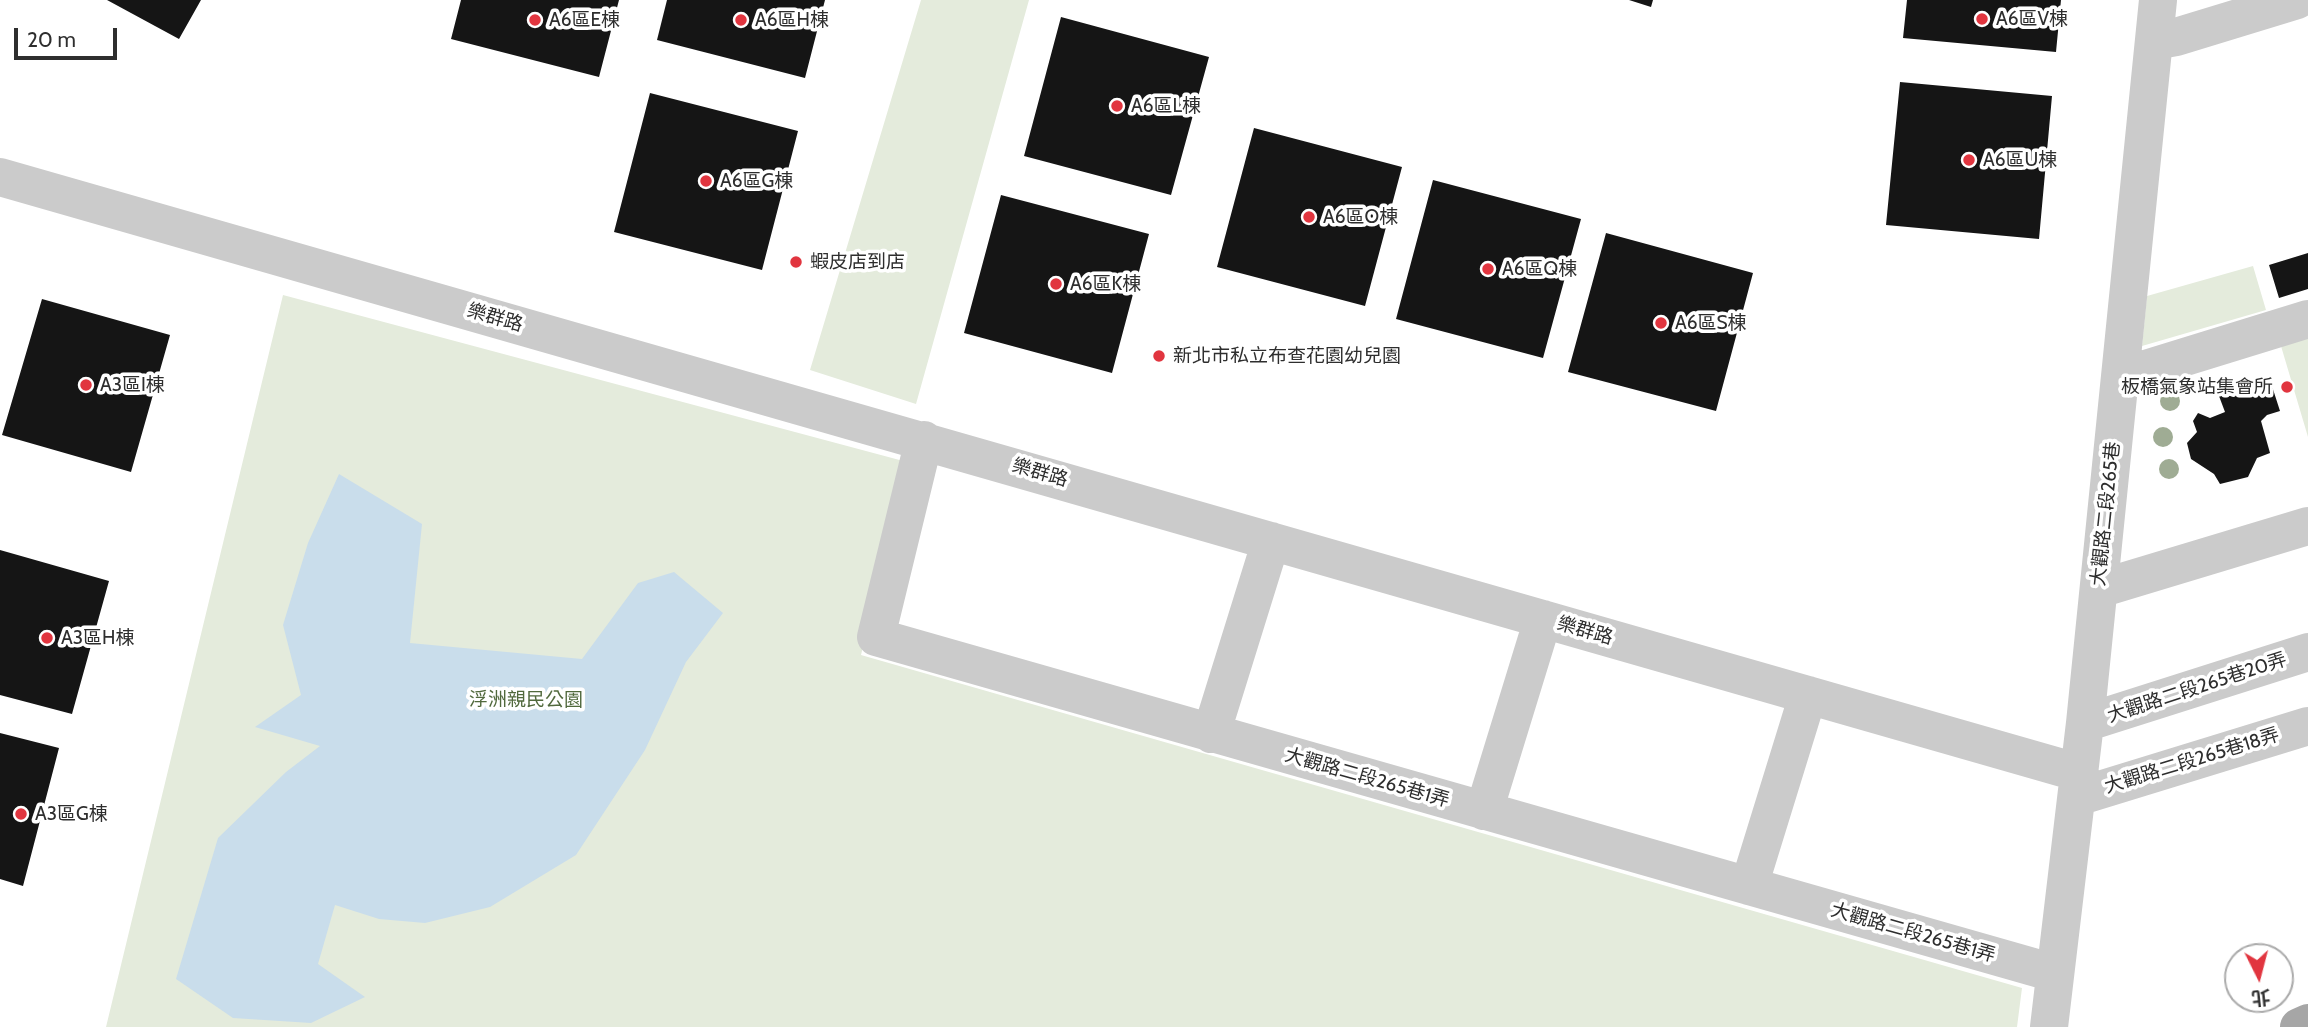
<!DOCTYPE html>
<meta charset="utf-8">
<style>
body{margin:0}
#map{position:relative;width:2308px;height:1027px;overflow:hidden;background:#fff;font-family:Cabin,"Noto Sans TC",sans-serif}
canvas{display:block}
.north{position:absolute;left:2224px;top:943px;width:70px;height:70px;box-sizing:border-box;background:#fff;border:2px solid #ababab;border-radius:50%;rotate:174deg;font-size:19px;font-weight:700;line-height:28px;text-align:center;color:#2e2e2e}
.north::after{content:'';display:block;margin:auto;width:24px;height:32px;background:#e1353f;clip-path:polygon(50% 0,100% 100%,50% 72%,0 100%)}
.scale{position:absolute;left:14px;top:28px;width:103px;height:32px;box-sizing:border-box;border:4px solid #2e2e2e;border-top:0;padding-left:9px;font-size:21px;line-height:24px;white-space:nowrap;color:#2e2e2e;-webkit-text-stroke:5px #fff;paint-order:stroke}
</style>
<div id="map">
<canvas width="2308" height="1027"></canvas>
<div class="north">北</div>
<div class="scale">20 m</div>
</div>
<script>
const context = document.querySelector('canvas').getContext('2d');
context.lineJoin = 'round';
function fillPath(path, color) {
  context.fillStyle = color;
  context.fill(path, 'evenodd');
}
function stroke(path, color, width, dash) {
  context.strokeStyle = color;
  context.lineWidth = width;
  context.lineCap = dash ? 'butt' : 'round';
  context.setLineDash(dash || []);
  context.stroke(path);
}
function write(font, color, halo, rows, align = 'center') {
  context.font = font + ' Cabin,"Noto Sans TC",sans-serif';
  context.lineWidth = 7;
  context.setLineDash([]);
  context.textBaseline = 'middle';
  context.strokeStyle = halo;
  context.fillStyle = color;
  for (const [text, x, y, turn = 0] of rows) {
    context.save();
    context.translate(x, y);
    context.rotate((+turn || 0) * Math.PI / 180);
    context.textAlign = isNaN(turn) ? turn : align;
    if (halo) context.strokeText(text, 0, 0);
    context.fillText(text, 0, 0);
    context.restore();
  }
}
fillPath(new Path2D(`
 M 921,0 L 1029,0 L 916,404 L 810,370 Z
 M 2253,266 L 2266,310 L 2142,346 L 2147,296 Z
 M 283,295 L 907,462 L 861,655 L 2022,988 L 2017,1027 L 106,1027 Z
 M 2308,337 L 2308,437 L 2281,346 Z`), '#e4ebdc');
fillPath(new Path2D(`
 M 339,474 L 422,524 L 410,643 L 582,659 L 638,583 L 674,572 L 723,613 L 686,662 L 645,750 L 576,855 L 490,907 L 425,923 L 379,919 L 335,905 L 318,964 L 365,997 L 311,1023 L 233,1018 L 176,979 L 218,838 L 286,772 L 320,746 L 255,727 L 301,695 L 283,625 L 308,543 Z`), '#c9ddeb');
fillPath(new Path2D(`
 M 107,0 L 201,0 L 179,39 Z
 M 461,0 L 619,0 L 599,77 L 451,39 Z
 M 667,0 L 825,0 L 805,78 L 657,40 Z
 M 1629,0 L 1653,0 L 1651,7 Z
 M 1907,0 L 2061,0 L 2056,52 L 1903,38 Z
 M 1061,17 L 1209,57 L 1171,195 L 1024,156 Z
 M 1900,82 L 2052,96 L 2039,239 L 1886,225 Z
 M 650,93 L 798,131 L 762,270 L 614,232 Z
 M 1254,128 L 1402,167 L 1365,306 L 1217,267 Z
 M 1433,180 L 1581,219 L 1543,358 L 1396,319 Z
 M 1001,195 L 1149,234 L 1112,373 L 964,333 Z
 M 1606,233 L 1753,273 L 1716,411 L 1568,372 Z
 M 2308,253 L 2308,289 L 2279,298 L 2269,265 Z
 M 42,299 L 170,335 L 131,472 L 2,435 Z
 M 2271,383 L 2280,411 L 2267,415 L 2261,421 L 2270,453 L 2257,458 L 2248,477 L 2220,484 L 2214,474 L 2191,459 L 2187,443 L 2197,432 L 2193,421 L 2198,413 L 2210,418 L 2225,412 L 2219,396 Z
 M 0,550 L 109,581 L 72,714 L 0,695 Z
 M 0,733 L 59,748 L 23,886 L 0,879 Z`), '#151515');
stroke(new Path2D(`
 M 2154,41 L 2176,37 L 2297,0
 M 0,177 L 2080,773
 M 2120,377 L 2308,319
 M 924,440 L 876,637 L 2054,973
 M 2099,589 L 2308,526
 M 2085,723 L 2308,652
 M 1211,734 L 1271,541
 M 2077,797 L 2308,726
 M 1484,811 L 1543,619
 M 1749,886 L 1808,695
 M 2049,1027 L 2085,723 L 2158,0`), '#cbcbcb', 38);
stroke(new Path2D(`
 M 2299,1027 L 2308,1023`), '#a6a6a6', 38);
context.fillStyle = '#9fac94';
for (const [x, y] of [
 [2170,401],
 [2163,437],
 [2169,469]
]) {
  context.beginPath();
  context.arc(x, y, 10, 0, 2 * Math.PI);
  context.fill();
}
for (const [x, y, r, color] of [
 [1982,19,7,"#e1353f"],
 [535,20,7,"#e1353f"],
 [741,20,7,"#e1353f"],
 [1117,106,7,"#e1353f"],
 [1969,160,7,"#e1353f"],
 [706,181,7,"#e1353f"],
 [1309,217,7,"#e1353f"],
 [796,262,7,"#e1353f"],
 [1488,269,7,"#e1353f"],
 [1056,284,7,"#e1353f"],
 [1661,323,7,"#e1353f"],
 [1159,356,7,"#e1353f"],
 [86,385,7,"#e1353f"],
 [2287,387,7,"#e1353f"],
 [47,638,7,"#e1353f"],
 [21,814,7,"#e1353f"]
]) {
  const dot = new Path2D();
  dot.arc(x, y, r, 0, 2 * Math.PI);
  context.fillStyle = color;
  context.fill(dot);
  stroke(dot, '#fff', 2.5);
}
write('19px', '#2e2e2e', '#fff', [
 ["A6區V棟",1996,19],
 ["A6區E棟",549,20],
 ["A6區H棟",755,20],
 ["A6區L棟",1131,106],
 ["A6區U棟",1983,160],
 ["A6區G棟",720,181],
 ["A6區O棟",1323,217],
 ["蝦皮店到店",810,262],
 ["A6區Q棟",1502,269],
 ["A6區K棟",1070,284],
 ["A6區S棟",1675,323],
 ["新北市私立布查花園幼兒園",1173,356],
 ["A3區I棟",100,385],
 ["板橋氣象站集會所",2273,387,"right"],
 ["A3區H棟",61,638],
 ["A3區G棟",35,814]
], 'left');
write('19px', '#2e2e2e', '#fff', [
 ["樂群路",495,318,16],
 ["樂群路",1040,473,16],
 ["大觀路二段265巷",2106,514,-84],
 ["樂群路",1585,631,16],
 ["大觀路二段265巷20弄",2197,688,-18],
 ["大觀路二段265巷18弄",2192,761,-17],
 ["大觀路二段265巷1弄",1367,778,16],
 ["大觀路二段265巷1弄",1913,933,16]
]);
write('19px', '#51693d', '#fff', [
 ["浮洲親民公園",526,700]
]);
</script>
